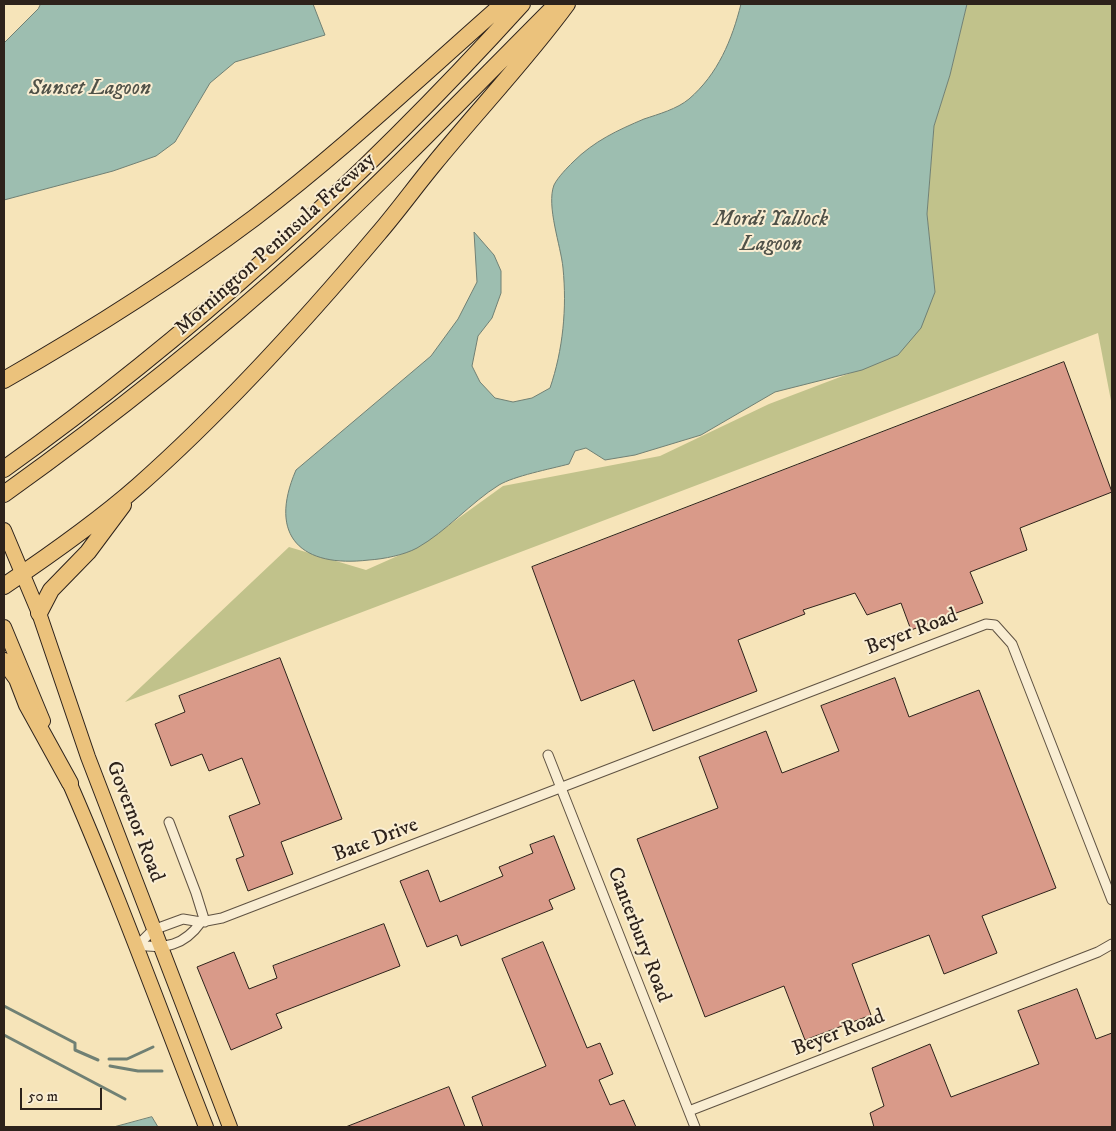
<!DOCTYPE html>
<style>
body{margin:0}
#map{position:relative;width:1116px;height:1131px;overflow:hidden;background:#f6e4b9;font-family:"IM FELL DW Pica",serif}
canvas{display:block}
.frame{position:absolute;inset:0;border:5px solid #2d221b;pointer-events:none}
.scale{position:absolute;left:20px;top:1088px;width:82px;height:22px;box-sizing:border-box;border:2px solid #2d221b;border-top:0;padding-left:6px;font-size:15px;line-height:18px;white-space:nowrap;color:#2d221b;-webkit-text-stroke:4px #f9edd2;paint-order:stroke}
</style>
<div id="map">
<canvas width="1116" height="1131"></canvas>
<div class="frame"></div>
<div class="scale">50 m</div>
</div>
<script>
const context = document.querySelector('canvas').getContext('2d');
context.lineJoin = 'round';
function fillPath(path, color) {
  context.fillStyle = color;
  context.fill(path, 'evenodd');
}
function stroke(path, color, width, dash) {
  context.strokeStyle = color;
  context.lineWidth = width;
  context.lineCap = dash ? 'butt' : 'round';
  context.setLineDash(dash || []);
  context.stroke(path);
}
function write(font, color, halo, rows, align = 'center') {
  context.font = font + ' "IM FELL DW Pica",serif';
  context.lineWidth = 4;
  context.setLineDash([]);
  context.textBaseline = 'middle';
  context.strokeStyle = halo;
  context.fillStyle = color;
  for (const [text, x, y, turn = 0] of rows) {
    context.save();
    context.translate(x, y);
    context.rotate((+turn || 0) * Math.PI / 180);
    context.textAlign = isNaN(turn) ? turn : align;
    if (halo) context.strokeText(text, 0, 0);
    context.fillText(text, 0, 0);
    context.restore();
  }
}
fillPath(new Path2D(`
 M 967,4 L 1112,4 L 1112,406 L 1098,333 L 125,702 L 289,547 L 366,570 L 420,546 L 503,486 L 660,456 L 769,404 L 898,355 L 935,292 L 927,214 L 934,126 L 950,75 Z`), '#c1c28b');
const water = new Path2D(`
 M 41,4 L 313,4 L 325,35 L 235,62 L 210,83 L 175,142 L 156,156 L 113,171 L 4,200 L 4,43 L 38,9 Z
 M 741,4 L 967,4 L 950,75 L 934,126 L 927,214 L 935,292 L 921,328 L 898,355 L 862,370 L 775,392 L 701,435 L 635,455 L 605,460 L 586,448 L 575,451 L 569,464 C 550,469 514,476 499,485 C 470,503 447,531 417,548 C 404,555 384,559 369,560 C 302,568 267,537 296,470 L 431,356 L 458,319 L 477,282 L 474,232 L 494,255 L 501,271 L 501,293 L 492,318 L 478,336 L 472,366 L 480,382 L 495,398 L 513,402 L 532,398 L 550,388 C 563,350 567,308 563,268 C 561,246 546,206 554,185 C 558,177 567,168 573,162 C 594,141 618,130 644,119 C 659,114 677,109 689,99 C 718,74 732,40 741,4 Z
 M 152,1117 L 158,1127 L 114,1127 Z`);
fillPath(water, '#9dbeb0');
stroke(water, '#708074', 1);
stroke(new Path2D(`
 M 4,1006 L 75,1043 L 75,1050 L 98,1060
 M 4,1035 L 125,1099
 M 109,1059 L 127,1059 L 153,1047
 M 110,1066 L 138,1071 L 162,1071`), '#708074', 3);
const building = new Path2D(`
 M 1064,362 L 1112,492 L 1020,528 L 1027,550 L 970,572 L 983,603 L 911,630 L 901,603 L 867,615 L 855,593 L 803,610 L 805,614 L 738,640 L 757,691 L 653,731 L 634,680 L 581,701 L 532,567 Z
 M 280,658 L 342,819 L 281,842 L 293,874 L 248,891 L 236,859 L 244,856 L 229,816 L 260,804 L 242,758 L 209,771 L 202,754 L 171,766 L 155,724 L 185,712 L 179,696 Z
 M 895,678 L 909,717 L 979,690 L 1056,888 L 982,916 L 997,953 L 944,974 L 929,935 L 852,964 L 871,1015 L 805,1040 L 784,986 L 705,1017 L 637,839 L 718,808 L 699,757 L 766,731 L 782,773 L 839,751 L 821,706 Z
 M 554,836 L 575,889 L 549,900 L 553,909 L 461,946 L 457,935 L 427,947 L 400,881 L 428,870 L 440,902 L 503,876 L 499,867 L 533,853 L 530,845 Z
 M 384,924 L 400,966 L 276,1014 L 282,1028 L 231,1050 L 197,967 L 234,952 L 249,989 L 277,978 L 273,966 Z
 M 543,942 L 587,1048 L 600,1043 L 613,1074 L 599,1080 L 610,1105 L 624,1100 L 636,1127 L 483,1127 L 472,1097 L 546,1066 L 502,959 Z
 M 1077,989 L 1096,1039 L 1112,1033 L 1112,1127 L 874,1127 L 870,1113 L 884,1106 L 872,1068 L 930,1044 L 951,1097 L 1039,1064 L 1018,1011 Z
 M 449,1087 L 465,1127 L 346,1127 Z`);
fillPath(building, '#d99a89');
stroke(building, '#2d221b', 1);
const street = new Path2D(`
 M 548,755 L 695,1127
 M 169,822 L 196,893 L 205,922
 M 138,945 L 153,930 L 183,919 L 201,922 L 222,918 L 986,624 L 995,625 L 1012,644 L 1112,900
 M 138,945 C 165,949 184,946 201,922
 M 689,1111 L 1098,952 L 1112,944`);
const primary = new Path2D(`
 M 4,530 L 39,613 L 88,757 L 230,1127
 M 4,627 L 43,721
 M 66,775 C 117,891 160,1010 206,1127`);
const highway = new Path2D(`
 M 4,380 C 90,331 174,278 254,218 C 341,152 421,76 503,4
 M 4,469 C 193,334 366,176 522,4
 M 4,494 C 110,418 213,336 310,248 C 395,170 475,86 557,4
 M 4,586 C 50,555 96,523 138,486 C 225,409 303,323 378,234 C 397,212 415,187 434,164 C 478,110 526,60 567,4
 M 39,613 L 51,590 L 88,552 L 123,505
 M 4,661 L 17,679 L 27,705 L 70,783`);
stroke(street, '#5f5242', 11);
stroke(primary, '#2d221b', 16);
stroke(highway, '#2d221b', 18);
stroke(street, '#f9edd2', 9);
stroke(primary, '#ebc27c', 14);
stroke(highway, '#ebc27c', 16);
write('21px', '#2d221b', '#f9edd2', [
 ["Mornington Peninsula Freeway",276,245,-42],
 ["Beyer Road",912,633,-21],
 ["Governor Road",134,822,69],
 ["Bate Drive",376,841,-21],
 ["Canterbury Road",638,935,69],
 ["Beyer Road",839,1034,-21]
]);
write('italic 22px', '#4f5148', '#f9edd2', [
 ["Sunset Lagoon",90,89],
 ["Mordi Yallock",771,220],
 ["Lagoon",771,245]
]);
</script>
